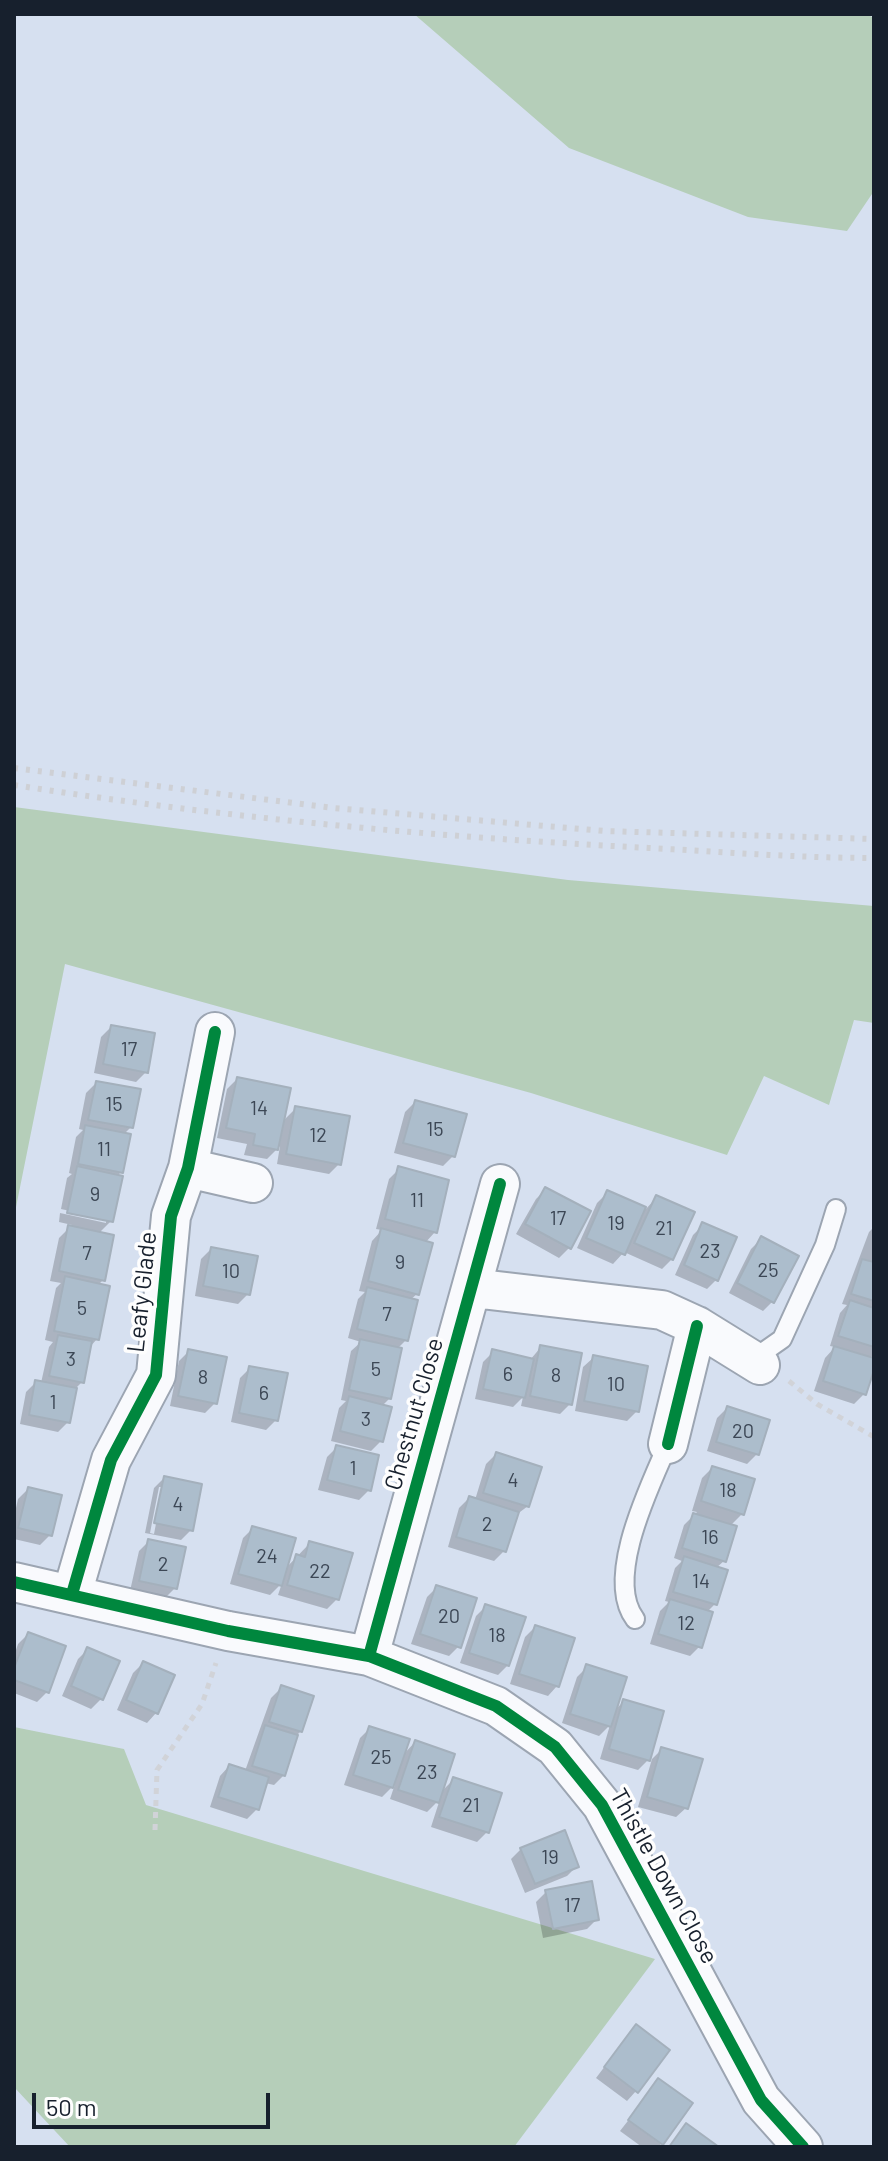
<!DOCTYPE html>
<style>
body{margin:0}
#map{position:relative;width:888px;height:2161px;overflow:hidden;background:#d6e0f0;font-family:Barlow,sans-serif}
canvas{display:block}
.frame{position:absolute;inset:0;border:16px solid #17202d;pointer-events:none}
.scale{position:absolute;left:32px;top:2093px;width:238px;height:36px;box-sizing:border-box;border:4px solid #17202d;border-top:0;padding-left:10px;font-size:24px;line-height:28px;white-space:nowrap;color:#17202d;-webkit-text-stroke:6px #fefefe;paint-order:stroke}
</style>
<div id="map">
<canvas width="888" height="2161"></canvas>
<div class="frame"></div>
<div class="scale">50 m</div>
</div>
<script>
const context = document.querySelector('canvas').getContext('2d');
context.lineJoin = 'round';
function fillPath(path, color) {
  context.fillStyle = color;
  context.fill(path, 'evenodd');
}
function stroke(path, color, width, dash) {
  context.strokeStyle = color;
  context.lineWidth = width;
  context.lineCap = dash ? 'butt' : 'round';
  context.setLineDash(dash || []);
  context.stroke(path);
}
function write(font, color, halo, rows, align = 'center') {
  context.font = font + ' Barlow,sans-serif';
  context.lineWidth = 7;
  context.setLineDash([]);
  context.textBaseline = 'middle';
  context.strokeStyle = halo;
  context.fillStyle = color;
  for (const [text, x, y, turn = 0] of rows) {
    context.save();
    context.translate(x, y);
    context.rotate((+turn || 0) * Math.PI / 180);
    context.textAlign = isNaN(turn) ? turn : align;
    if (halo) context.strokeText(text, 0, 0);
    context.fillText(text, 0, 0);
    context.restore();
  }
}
fillPath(new Path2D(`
 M 414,14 L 866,14 L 874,18 L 874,191 L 847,231 L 748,217 L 569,148 Z
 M 14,807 L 568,880 L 874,906 L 874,1023 L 854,1020 L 829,1105 L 764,1076 L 727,1155 L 531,1093 L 65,964 L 14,1217 Z
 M 14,1727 L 124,1749 L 146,1805 L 655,1959 L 514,2147 L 70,2147 L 14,2087 Z`), '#b5ceb9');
fillPath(new Path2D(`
 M 111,1027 L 146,1072 L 136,1082 L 94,1073 L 101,1037 Z
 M 237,1079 L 282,1122 L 296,1108 L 339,1164 L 329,1174 L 277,1164 L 280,1146 L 267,1159 L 244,1155 L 247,1144 L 217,1138 L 227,1089 Z
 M 96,1083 L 131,1127 L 124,1134 L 121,1172 L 116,1177 L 111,1221 L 98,1234 L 103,1280 L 98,1285 L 97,1339 L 89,1348 L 82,1382 L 74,1390 L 68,1422 L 58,1432 L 20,1424 L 26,1392 L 36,1382 L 41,1383 L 49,1347 L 53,1342 L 45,1340 L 56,1288 L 61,1283 L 50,1281 L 59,1238 L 72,1225 L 59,1222 L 60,1213 L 106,1223 L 106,1219 L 61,1209 L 67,1178 L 72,1174 L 69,1173 L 76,1137 L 83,1130 L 79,1129 L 86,1093 Z
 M 415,1102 L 453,1156 L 443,1166 L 394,1153 L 405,1112 Z
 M 399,1169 L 435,1232 L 425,1243 L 417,1294 L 410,1300 L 406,1340 L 397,1349 L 390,1398 L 382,1406 L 381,1441 L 371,1451 L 331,1441 L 339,1408 L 346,1401 L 341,1400 L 351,1351 L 361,1342 L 348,1338 L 358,1299 L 365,1292 L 359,1291 L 372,1241 L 382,1230 L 376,1229 L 389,1179 Z
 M 546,1189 L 569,1248 L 559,1258 L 516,1234 L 536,1199 Z
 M 607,1193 L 645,1210 L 656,1198 L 672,1259 L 662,1269 L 624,1252 L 613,1264 L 577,1248 L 597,1203 Z
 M 703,1225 L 717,1279 L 707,1289 L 675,1275 L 693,1235 Z
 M 874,1227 L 874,1354 L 869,1359 L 874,1360 L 874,1364 L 864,1394 L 854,1404 L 814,1391 L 825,1358 L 835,1347 L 830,1346 L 840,1313 L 847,1305 L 842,1304 L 869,1232 Z
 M 761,1239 L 773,1301 L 763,1311 L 729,1293 L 751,1249 Z
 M 211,1249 L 248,1294 L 238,1304 L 195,1296 L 201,1259 Z
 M 541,1347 L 570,1404 L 560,1414 L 521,1406 L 523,1397 L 513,1407 L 475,1399 L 483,1362 L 493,1352 L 530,1360 Z
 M 189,1351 L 215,1403 L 205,1413 L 170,1406 L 179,1361 Z
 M 593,1358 L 637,1411 L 627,1421 L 575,1411 L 583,1367 Z
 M 250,1368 L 276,1420 L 266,1430 L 231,1422 L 240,1378 Z
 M 727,1408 L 757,1454 L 747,1464 L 707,1451 L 717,1418 Z
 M 337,1447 L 369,1490 L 359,1500 L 318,1490 L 327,1457 Z
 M 496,1454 L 528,1506 L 516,1515 L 504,1551 L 494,1561 L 448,1547 L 459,1508 L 469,1498 L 475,1500 L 486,1464 Z
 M 712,1468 L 742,1514 L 730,1526 L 724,1561 L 716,1568 L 715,1604 L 707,1612 L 700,1646 L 690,1656 L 650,1644 L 660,1611 L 669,1602 L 665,1601 L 675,1568 L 682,1561 L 674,1558 L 684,1525 L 697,1512 L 692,1511 L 702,1478 Z
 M 164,1478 L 191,1530 L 181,1540 L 145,1533 L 154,1488 ZM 159,1487 L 163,1487 L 154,1534 L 150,1533 Z
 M 28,1489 L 50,1535 L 40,1545 L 14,1539 L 14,1517 L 18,1499 Z
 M 253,1528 L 285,1569 L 310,1543 L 337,1599 L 327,1609 L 278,1595 L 282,1583 L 270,1595 L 230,1584 L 243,1538 Z
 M 149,1541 L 175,1588 L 165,1598 L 130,1591 L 139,1551 Z
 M 437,1587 L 459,1646 L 449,1656 L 411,1644 L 427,1597 Z
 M 486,1606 L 508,1665 L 498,1675 L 460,1663 L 476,1616 Z
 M 535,1627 L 557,1686 L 548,1696 L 510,1684 L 525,1637 Z
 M 28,1634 L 47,1692 L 37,1702 L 14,1693 L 14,1656 L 18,1644 Z
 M 88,1649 L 101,1699 L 91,1709 L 62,1696 L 78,1659 Z
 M 143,1663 L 156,1713 L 147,1723 L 117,1710 L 133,1673 Z
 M 587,1667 L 614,1711 L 624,1701 L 648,1760 L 638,1770 L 600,1759 L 610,1725 L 599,1736 L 562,1723 L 577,1677 Z
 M 281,1688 L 301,1731 L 296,1736 L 284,1775 L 274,1785 L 265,1783 L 257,1809 L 247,1819 L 210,1807 L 220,1776 L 229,1766 L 245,1771 L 271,1698 Z
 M 370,1728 L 402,1756 L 415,1742 L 441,1792 L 454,1779 L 500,1794 L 487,1832 L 477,1842 L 431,1827 L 440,1799 L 427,1812 L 390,1799 L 395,1784 L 382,1797 L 344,1785 L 360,1738 Z
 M 662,1749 L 686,1808 L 676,1817 L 638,1807 L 652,1759 Z
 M 521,1849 L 577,1866 L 567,1876 L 525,1893 L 511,1859 Z
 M 546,1892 L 597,1919 L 587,1929 L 543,1938 L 536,1902 Z
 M 627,2037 L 636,2091 L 627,2101 L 596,2078 Z
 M 659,2081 L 661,2144 L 658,2147 L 642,2147 L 620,2131 Z`), '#0003');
const building = new Path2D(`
 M 111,1025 L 155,1033 L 148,1073 L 103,1064 Z
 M 237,1077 L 291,1088 L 278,1150 L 253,1145 L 255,1134 L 226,1128 Z
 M 96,1081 L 141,1089 L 133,1128 L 88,1120 Z
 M 415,1100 L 467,1114 L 455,1157 L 403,1143 Z
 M 295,1106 L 350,1116 L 341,1165 L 286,1154 Z
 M 85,1125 L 131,1134 L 123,1173 L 78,1164 Z
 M 77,1166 L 123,1176 L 113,1222 L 67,1213 Z
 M 398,1166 L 449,1180 L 437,1233 L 385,1219 Z
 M 545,1187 L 591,1211 L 571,1249 L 525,1224 Z
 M 607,1190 L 646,1207 L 625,1255 L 586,1238 Z
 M 656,1195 L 695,1212 L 673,1260 L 634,1243 Z
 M 702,1222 L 737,1237 L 718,1281 L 684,1265 Z
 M 68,1225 L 114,1235 L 105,1281 L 59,1271 Z
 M 381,1228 L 433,1243 L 419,1295 L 368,1281 Z
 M 761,1236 L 799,1256 L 774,1303 L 737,1283 Z
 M 211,1247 L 258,1256 L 250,1295 L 203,1286 Z
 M 862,1259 L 874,1262 L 874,1301 L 851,1294 Z
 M 65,1276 L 110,1286 L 99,1340 L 54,1331 Z
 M 367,1287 L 418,1300 L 408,1341 L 357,1329 Z
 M 850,1300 L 874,1308 L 874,1347 L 838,1336 Z
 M 58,1335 L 92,1341 L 84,1383 L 49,1376 Z
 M 360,1339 L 402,1348 L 391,1399 L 349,1390 Z
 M 540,1345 L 582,1353 L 572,1405 L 530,1396 Z
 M 834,1346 L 874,1358 L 874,1370 L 866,1395 L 823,1381 Z
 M 188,1349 L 227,1357 L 217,1404 L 178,1396 Z
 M 492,1349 L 534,1359 L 525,1398 L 483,1389 Z
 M 593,1355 L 648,1366 L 639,1412 L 584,1401 Z
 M 249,1366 L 288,1373 L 278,1421 L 239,1413 Z
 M 35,1380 L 77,1388 L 70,1423 L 29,1415 Z
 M 349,1396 L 392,1407 L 383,1442 L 340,1431 Z
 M 727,1406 L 770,1420 L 759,1455 L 716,1442 Z
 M 336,1445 L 379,1455 L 371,1491 L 327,1480 Z
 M 496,1452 L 542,1467 L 529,1507 L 483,1493 Z
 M 712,1466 L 755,1479 L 744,1515 L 701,1501 Z
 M 164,1476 L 202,1484 L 193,1531 L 154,1523 Z
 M 28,1487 L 62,1495 L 52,1536 L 18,1528 Z
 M 469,1496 L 519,1512 L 506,1552 L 456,1537 Z
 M 693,1513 L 737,1526 L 726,1562 L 682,1548 Z
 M 252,1526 L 296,1538 L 282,1586 L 238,1574 Z
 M 148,1539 L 186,1547 L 177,1589 L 139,1581 Z
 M 309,1541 L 353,1553 L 339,1600 L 287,1585 L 296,1554 L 305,1557 Z
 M 684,1556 L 728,1570 L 717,1605 L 673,1592 Z
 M 436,1585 L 477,1598 L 461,1648 L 420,1634 Z
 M 670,1599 L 713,1612 L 702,1648 L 658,1634 Z
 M 485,1604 L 526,1617 L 509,1666 L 469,1653 Z
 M 535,1625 L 575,1638 L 559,1687 L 519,1674 Z
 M 28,1632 L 66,1646 L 49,1693 L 14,1680 L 14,1668 Z
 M 87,1647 L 120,1661 L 103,1700 L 71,1686 Z
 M 143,1661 L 175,1675 L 158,1714 L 126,1700 Z
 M 586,1664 L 627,1677 L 611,1727 L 570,1714 Z
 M 281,1685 L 314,1696 L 302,1732 L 269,1722 Z
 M 623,1699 L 664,1711 L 650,1761 L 609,1749 Z
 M 265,1725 L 298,1735 L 285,1776 L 252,1766 Z
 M 369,1726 L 410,1739 L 393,1788 L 353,1775 Z
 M 415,1740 L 455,1754 L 439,1803 L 398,1790 Z
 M 661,1747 L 703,1759 L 688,1809 L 647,1797 Z
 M 229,1764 L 269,1777 L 259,1810 L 218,1797 Z
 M 453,1777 L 502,1793 L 489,1833 L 439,1817 Z
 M 565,1830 L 579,1867 L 535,1884 L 520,1848 Z
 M 592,1881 L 599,1920 L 553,1929 L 545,1890 Z
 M 636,2024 L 670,2050 L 638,2093 L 604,2067 Z
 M 658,2078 L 693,2103 L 663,2145 L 628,2120 Z
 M 686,2123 L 719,2147 L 669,2147 Z`);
fillPath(building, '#acbdcc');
stroke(building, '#a4b0bc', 2);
const lane = new Path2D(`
 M 752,1360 L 782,1339 L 825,1245 L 836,1209
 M 635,1619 C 604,1578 650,1486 668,1444`);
const street = new Path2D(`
 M 188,1168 L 253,1183
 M 472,1288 L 662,1310 L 697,1326 L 760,1365
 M 668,1444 L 697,1326
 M 14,1582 L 228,1631 L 369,1656 L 496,1706 L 555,1747 L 602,1805 L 761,2100 L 803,2147
 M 72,1594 L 111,1460 L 156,1375 L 171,1216 L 188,1168 L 215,1032
 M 369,1656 L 500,1184`);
stroke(lane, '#9ca5b2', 22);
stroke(street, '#9ca5b2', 42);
stroke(new Path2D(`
 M 789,1381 L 817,1404 L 874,1437
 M 155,1830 L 157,1770 L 202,1704 L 216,1663`), '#d1d3d8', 5, [6, 6]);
stroke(lane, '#f9fafd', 18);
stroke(street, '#f9fafd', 38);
stroke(new Path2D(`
 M 14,768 L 333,808 L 605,831 L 874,839
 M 14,785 C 219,817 424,836 631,847 C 712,851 793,858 874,858`), '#ced0d5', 6, [4, 8]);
stroke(new Path2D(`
 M 668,1444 L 697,1326
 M 14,1582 L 228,1631 L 369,1656 L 496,1706 L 555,1747 L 602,1805 L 761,2100 L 803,2147
 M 72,1594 L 111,1460 L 156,1375 L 171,1216 L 188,1168 L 215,1032
 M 369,1656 L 500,1184`), '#00873e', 12);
write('20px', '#3c4755', null, [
 ["17",129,1049],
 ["15",114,1104],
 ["14",259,1108],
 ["15",435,1129],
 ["12",318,1135],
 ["11",104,1149],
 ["9",95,1194],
 ["11",417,1200],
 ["17",558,1218],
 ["19",616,1223],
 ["21",664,1228],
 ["23",710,1251],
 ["7",87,1253],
 ["9",400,1262],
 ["25",768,1270],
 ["10",231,1271],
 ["5",82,1308],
 ["7",387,1314],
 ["3",71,1359],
 ["5",376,1369],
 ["6",508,1374],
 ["8",556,1375],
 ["8",203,1377],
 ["10",616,1384],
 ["6",264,1393],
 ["1",53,1402],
 ["3",366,1419],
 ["20",743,1431],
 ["1",353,1468],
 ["4",513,1480],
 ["18",728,1490],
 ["4",178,1504],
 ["2",487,1524],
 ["16",710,1537],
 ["24",267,1556],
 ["2",163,1564],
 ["22",320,1571],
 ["14",701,1581],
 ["20",449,1616],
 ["12",686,1623],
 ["18",497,1635],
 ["25",381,1757],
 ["23",427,1772],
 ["21",471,1805],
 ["19",550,1857],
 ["17",572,1905]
]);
write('24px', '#17202d', '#fefefe', [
 ["Leafy Glade",142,1292,-84],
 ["Chestnut Close",414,1414,-74],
 ["Thistle Down Close",664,1876,61]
]);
</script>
